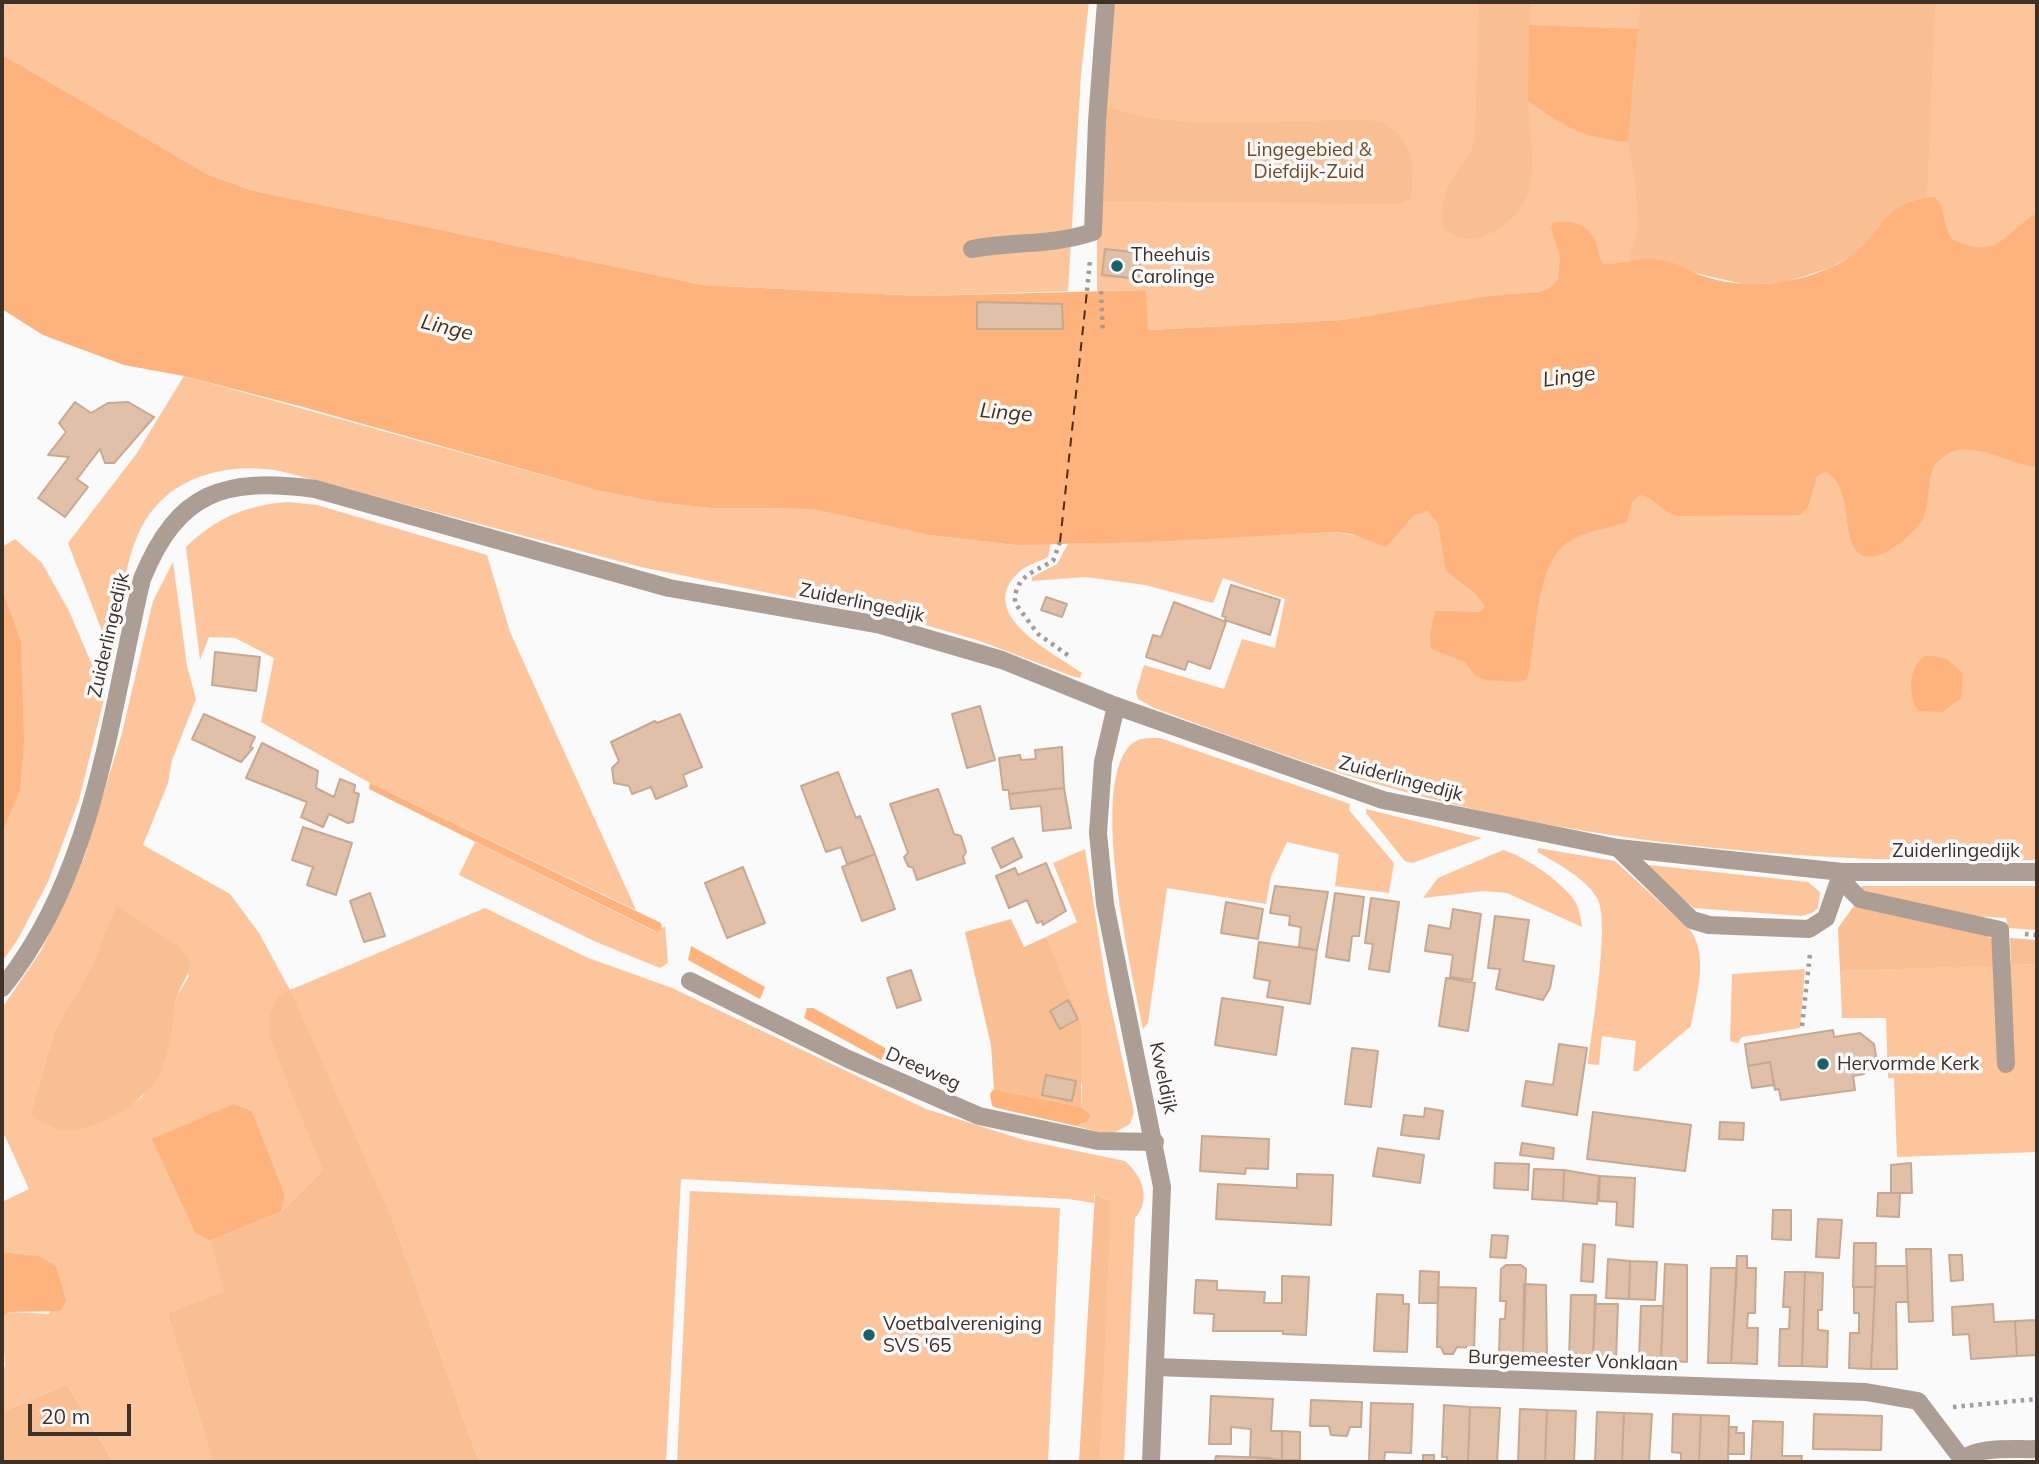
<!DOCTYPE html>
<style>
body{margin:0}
#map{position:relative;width:2039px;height:1464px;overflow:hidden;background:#fafafa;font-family:Mulish,sans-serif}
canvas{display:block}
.frame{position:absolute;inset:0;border:4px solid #3e3128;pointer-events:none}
.scale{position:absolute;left:28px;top:1404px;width:103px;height:32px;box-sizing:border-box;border:4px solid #3e3128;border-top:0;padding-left:9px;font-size:21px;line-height:24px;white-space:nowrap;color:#3e3128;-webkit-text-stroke:5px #fafafa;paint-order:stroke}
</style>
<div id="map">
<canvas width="2039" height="1464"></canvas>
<div class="frame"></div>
<div class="scale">20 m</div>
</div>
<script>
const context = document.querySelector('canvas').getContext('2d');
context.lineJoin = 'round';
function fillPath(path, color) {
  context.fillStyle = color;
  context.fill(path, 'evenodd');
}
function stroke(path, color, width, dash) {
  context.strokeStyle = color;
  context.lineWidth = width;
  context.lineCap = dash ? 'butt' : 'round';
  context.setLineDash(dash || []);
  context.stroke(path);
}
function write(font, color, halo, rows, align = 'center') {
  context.font = font + ' Mulish,sans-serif';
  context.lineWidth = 7;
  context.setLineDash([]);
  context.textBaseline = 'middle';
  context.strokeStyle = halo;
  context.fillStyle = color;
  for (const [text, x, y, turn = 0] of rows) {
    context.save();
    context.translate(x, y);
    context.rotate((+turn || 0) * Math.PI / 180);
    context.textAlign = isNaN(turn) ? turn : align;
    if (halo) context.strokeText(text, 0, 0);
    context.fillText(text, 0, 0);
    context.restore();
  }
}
fillPath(new Path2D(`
 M 2,2 L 1089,2 L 1081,75 L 1068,291 L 920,296 L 703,285 L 250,190 L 207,174 L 2,56 Z
 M 1112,2 L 2037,2 L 2037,235 L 1986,249 L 1963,245 L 1550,288 L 1521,296 L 1483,298 L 1342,320 L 1147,330 L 1145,290 L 1097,291 L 1097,201 L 1149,118 L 1124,115 L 1102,103 Z
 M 184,376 L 600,491 L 657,502 L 711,508 L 812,509 L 929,535 L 1015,545 L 1051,542 L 1048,557 C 1039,562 1026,565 1019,572 C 973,614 1054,653 1082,673 L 1080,678 L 1072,676 L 980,641 L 922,624 L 641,567 L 280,471 C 223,461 161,478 137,537 C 123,568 119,622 112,657 L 68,543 L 137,453 Z
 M 2037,429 L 2037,860 C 1832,865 1608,847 1409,793 C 1322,770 1238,739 1154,708 L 1138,699 L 1136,692 L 1144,665 L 1224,689 L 1242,639 L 1275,648 L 1285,599 L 1223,578 L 1213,603 L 1145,585 L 1086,577 L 1032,581 L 1032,577 L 1057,564 L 1068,544 L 1334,532 L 1359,536 L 1424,510 L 1433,515 Z
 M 288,502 L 317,505 L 487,555 L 510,632 L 636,910 L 370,783 L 261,722 L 274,658 L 235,638 L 209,637 L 200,660 L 186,547 C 216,518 246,505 288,502 Z
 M 15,539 L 42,563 L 69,611 L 105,695 L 79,800 L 48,882 L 18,939 L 2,962 L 2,547 Z
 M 173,562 L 187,666 L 196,699 L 172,760 L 168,783 L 143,845 L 230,894 L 259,933 L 290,990 L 485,908 L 586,957 L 672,988 L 926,1109 L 1024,1140 L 1125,1161 C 1142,1176 1152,1199 1135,1218 L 1124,1462 L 1100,1462 L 1109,1200 L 1094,1194 L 1094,1203 L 1068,1199 L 681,1179 L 666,1462 L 479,1462 L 396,1229 L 269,1037 L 324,1169 L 282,1211 L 285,1195 L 252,1111 L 234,1104 L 196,1234 L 210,1241 L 226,1291 L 167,1313 L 213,1462 L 113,1462 L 67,1384 L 2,1412 L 2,1375 L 5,1365 L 2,1319 L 9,1312 L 50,1314 L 38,1256 L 2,1252 L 2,1202 L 29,1189 L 5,1136 L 2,1137 L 2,1008 L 41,951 L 84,858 L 122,733 L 153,601 ZM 118,906 L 175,943 L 189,976 L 177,996 L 164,1064 L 142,1097 L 99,1122 L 30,1115 L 55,1029 L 91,968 Z
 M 1160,738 L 1350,804 L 1349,810 L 1394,863 L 1389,893 L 1335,886 L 1339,854 L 1287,842 L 1271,876 L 1266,904 L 1167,888 L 1148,1023 L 1143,1029 C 1133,975 1085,778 1134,742 C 1142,737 1152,738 1160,738 Z
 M 1366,809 L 1482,838 L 1412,863 L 1405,861 L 1366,813 Z
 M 475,842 L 656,932 L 665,926 L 668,963 L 660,968 L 594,941 L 459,875 Z
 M 1538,848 L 1615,861 L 1691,931 C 1709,959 1696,995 1691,1026 L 1638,1071 L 1633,1071 L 1636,1041 L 1602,1036 L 1599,1065 L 1588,1064 C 1591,1032 1611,921 1597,898 C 1585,877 1557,864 1538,852 Z
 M 1085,849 L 1107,989 L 1134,1112 L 1130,1124 L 1110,1135 L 1076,1126 L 1088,1121 L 1089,1115 L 1081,1107 L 1082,1086 L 1046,937 L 1077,922 L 1053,863 Z
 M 1503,850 C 1523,855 1568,885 1577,905 C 1580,912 1581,920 1582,927 L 1507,893 L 1483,891 L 1423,898 L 1438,878 Z
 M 1649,865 L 1808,882 L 1820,892 L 1818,908 L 1812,913 L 1801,916 L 1694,908 L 1649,871 Z
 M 1862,886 L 2037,886 L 2037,930 L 2008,928 L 2006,918 L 1970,916 L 1860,894 Z
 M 2037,964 L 2037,1152 L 1897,1157 L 1894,1078 L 1888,1078 L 1886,1018 L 1842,1018 L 1840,971 Z
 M 1805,969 L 1800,1028 L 1742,1037 L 1738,1043 L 1730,1041 L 1732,974 Z
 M 690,1191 L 1060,1208 L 1048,1462 L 677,1462 Z`), '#fdc59b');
fillPath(new Path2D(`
 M 1479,2 L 1531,2 C 1529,34 1528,66 1528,98 C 1528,130 1540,174 1523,204 C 1517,215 1503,226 1492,232 C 1473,243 1460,240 1444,229 C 1436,177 1467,177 1475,138 Z
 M 1641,2 L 1935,2 L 1927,197 L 1906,202 L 1851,257 L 1829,268 L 1786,282 L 1748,285 L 1695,273 L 1659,259 L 1629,261 L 1638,227 L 1635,178 L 1628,142 Z
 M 1102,103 C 1165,137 1306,116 1381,121 C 1415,143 1414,161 1411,199 L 1398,204 L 1097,201 Z
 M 117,905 L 175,943 L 190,960 C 189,979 180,984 176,1000 C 172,1021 171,1044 164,1064 C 154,1096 103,1129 70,1130 C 55,1130 42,1122 30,1115 L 55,1029 L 91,968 Z
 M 1854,906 L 1977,930 L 1992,939 L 1994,966 L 1840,971 L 1838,928 Z
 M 1011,919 L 1024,947 L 1046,937 L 1081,1024 L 1081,1107 L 994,1089 L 991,1045 L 965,932 Z
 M 2010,938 L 2037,940 L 2037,964 L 2011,965 Z
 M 290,990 L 396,1229 L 479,1462 L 213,1462 L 167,1313 L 225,1291 L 210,1241 L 282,1211 L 323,1170 L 269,1037 L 270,1013 L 280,995 Z
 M 1095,1194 L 1110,1201 L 1110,1214 L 1100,1462 L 1079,1462 Z
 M 67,1384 L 113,1462 L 2,1462 L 2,1412 Z`), '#f9be92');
fillPath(new Path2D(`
 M 1529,25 L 1638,29 L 1628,142 C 1580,137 1567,128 1528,101 Z
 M 2,55 L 207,174 L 250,190 L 703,285 L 920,296 L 1146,290 L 1148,330 L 1342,320 L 1483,297 L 1537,292 L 1550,288 L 1558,279 L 1560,257 L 1551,228 L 1553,223 C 1570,219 1589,224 1596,242 C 1599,250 1598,257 1603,264 C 1623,265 1642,256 1662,260 C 1675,262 1685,269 1697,274 C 1743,291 1793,286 1838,264 C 1882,243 1876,201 1935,197 C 1946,207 1942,226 1953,240 C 2000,260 2001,235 2037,213 L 2037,467 C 2010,465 1980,443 1953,451 C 1947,453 1936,462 1933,468 C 1927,483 1930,500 1924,516 C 1918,531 1878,567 1860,554 C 1840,539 1854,486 1826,472 L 1817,476 L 1808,507 L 1800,515 L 1678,516 C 1662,513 1655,497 1640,495 L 1632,502 L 1627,522 C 1609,528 1592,530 1575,538 C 1532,557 1538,642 1527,679 L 1519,682 L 1485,680 L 1475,676 L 1465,662 L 1431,649 L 1430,635 L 1435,611 L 1480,612 L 1485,607 L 1476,594 L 1446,571 L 1438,523 L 1427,511 L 1413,516 L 1386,547 L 1352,534 L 1334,532 L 1149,542 L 1015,545 L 929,535 L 812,509 L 710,508 L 657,502 L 600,491 L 303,407 L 184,376 L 124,365 L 43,335 L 2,309 Z
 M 2,590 L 21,642 L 24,742 L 20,790 L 2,832 Z
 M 1927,655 L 1947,659 L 1963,674 L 1961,698 L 1942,712 L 1919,711 C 1907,697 1908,664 1927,655 Z
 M 370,783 L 661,923 L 662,929 L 657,932 L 369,789 Z
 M 691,946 L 765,987 L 760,999 L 688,960 Z
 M 807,1008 L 813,1008 L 885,1048 L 886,1058 L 881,1060 L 804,1018 Z
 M 994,1089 L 1081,1107 L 1090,1115 L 1088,1121 L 1076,1126 L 997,1108 L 992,1106 L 990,1094 Z
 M 234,1104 L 252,1111 L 285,1195 L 282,1211 L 210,1241 L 196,1234 L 152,1139 Z
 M 2,1252 L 38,1256 L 56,1266 L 66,1301 L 60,1311 L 9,1312 L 2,1319 Z`), '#fdb37b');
stroke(new Path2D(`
 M 1060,542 L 1087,291`), '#4b2d16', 2, [9, 7]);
const building = new Path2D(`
 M 1105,249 L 1141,253 L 1138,279 L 1102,275 Z
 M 977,302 L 1062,304 L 1063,329 L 977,329 Z
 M 75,402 L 91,413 L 108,403 L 128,402 L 154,417 L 114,463 L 105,463 L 100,449 L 77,479 L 88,487 L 65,517 L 38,498 L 69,457 L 48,455 L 66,432 L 59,423 Z
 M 1231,585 L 1280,600 L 1270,635 L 1225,620 L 1226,617 L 1222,616 Z
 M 1046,597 L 1067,604 L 1062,617 L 1041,610 Z
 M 1174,602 L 1226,622 L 1210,669 L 1188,661 L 1185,670 L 1146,657 L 1153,635 L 1161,637 Z
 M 215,652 L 260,657 L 256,691 L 212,685 Z
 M 980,706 L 995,760 L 967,768 L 952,714 Z
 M 204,714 L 255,737 L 250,747 L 253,748 L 241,762 L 192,739 Z
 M 680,714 L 702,767 L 683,775 L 687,786 L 656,799 L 651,787 L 632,794 L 629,786 L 614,783 L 612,768 L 619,761 L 611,742 L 655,721 L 657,723 Z
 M 262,743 L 318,771 L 316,788 L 334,797 L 340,779 L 355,785 L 354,792 L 359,794 L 353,822 L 348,823 L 329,814 L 323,827 L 301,817 L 307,802 L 246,778 Z
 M 1062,747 L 1064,788 L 1009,794 L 1009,790 L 1003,790 L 999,758 L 1020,755 L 1021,760 L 1036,759 L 1035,750 Z
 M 838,772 L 856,818 L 860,816 L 875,854 L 847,864 L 841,847 L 826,852 L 801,786 Z
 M 1064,788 L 1071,828 L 1043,831 L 1041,806 L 1011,809 L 1009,794 Z
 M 938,789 L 954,834 L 961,836 L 966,852 L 963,857 L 965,863 L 917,880 L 913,868 L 908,866 L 904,857 L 908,853 L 890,804 Z
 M 303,827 L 352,843 L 336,895 L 307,885 L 313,867 L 292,860 Z
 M 1013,838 L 1022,857 L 1001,868 L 992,848 Z
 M 875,854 L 895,909 L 862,921 L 842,867 Z
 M 1046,863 L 1066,911 L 1043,925 L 1042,921 L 1037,923 L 1027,900 L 1009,908 L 996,876 L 1015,868 L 1018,875 Z
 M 743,867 L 765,923 L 727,938 L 705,883 Z
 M 1275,886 L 1328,892 L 1317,950 L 1299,947 L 1301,927 L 1289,925 L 1290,916 L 1270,913 Z
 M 370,893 L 385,936 L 364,942 L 350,901 Z
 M 1335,893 L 1364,897 L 1359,936 L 1352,936 L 1349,961 L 1326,957 Z
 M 1371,898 L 1399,902 L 1389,972 L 1369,969 L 1373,944 L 1365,943 Z
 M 1226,902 L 1263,909 L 1258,939 L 1221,933 Z
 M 1453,909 L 1481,914 L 1472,980 L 1450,977 L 1453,955 L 1425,951 L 1429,925 L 1450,929 Z
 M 1495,916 L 1529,920 L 1523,961 L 1554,966 L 1550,988 L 1543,1000 L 1496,989 L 1500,969 L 1488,968 Z
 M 1259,942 L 1317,950 L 1310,1004 L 1267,997 L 1270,981 L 1254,978 Z
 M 911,970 L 921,1000 L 897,1008 L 887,978 Z
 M 1446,978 L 1475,983 L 1468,1031 L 1439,1026 Z
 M 1222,998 L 1283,1007 L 1276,1055 L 1215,1045 Z
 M 1068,1000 L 1078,1019 L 1060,1029 L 1050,1011 Z
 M 1833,1030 L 1834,1037 L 1860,1033 L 1874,1044 L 1877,1062 L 1864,1074 L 1853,1076 L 1855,1090 L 1781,1100 L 1779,1089 L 1775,1090 L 1770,1062 L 1748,1066 L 1745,1044 Z
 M 1559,1044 L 1587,1048 L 1577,1115 L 1522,1106 L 1526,1081 L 1553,1085 Z
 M 1352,1048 L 1378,1051 L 1371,1107 L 1345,1104 Z
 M 1770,1062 L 1774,1085 L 1752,1088 L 1748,1066 Z
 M 1046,1075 L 1076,1081 L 1072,1101 L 1042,1095 Z
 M 1425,1108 L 1443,1111 L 1439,1139 L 1401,1135 L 1404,1115 L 1424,1117 Z
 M 1593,1112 L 1691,1125 L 1685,1171 L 1587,1159 Z
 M 1720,1122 L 1744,1123 L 1743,1140 L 1719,1139 Z
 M 1202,1136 L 1269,1139 L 1268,1169 L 1246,1168 L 1245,1174 L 1200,1171 Z
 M 1522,1143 L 1554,1148 L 1553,1159 L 1520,1155 Z
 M 1378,1148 L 1424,1155 L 1420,1183 L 1373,1176 Z
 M 1495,1163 L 1529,1164 L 1528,1190 L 1494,1188 Z
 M 1911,1163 L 1912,1193 L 1891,1193 L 1891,1165 Z
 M 1534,1169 L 1564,1170 L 1563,1201 L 1532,1199 Z
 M 1564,1170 L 1599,1176 L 1597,1204 L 1563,1201 Z
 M 1297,1174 L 1333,1175 L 1331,1225 L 1216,1219 L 1218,1184 L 1297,1188 Z
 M 1600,1176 L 1635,1178 L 1633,1227 L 1616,1225 L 1617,1202 L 1599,1201 Z
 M 1878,1193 L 1900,1193 L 1899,1217 L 1877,1216 Z
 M 1773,1210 L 1791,1210 L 1791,1240 L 1772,1239 Z
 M 1818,1219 L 1842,1220 L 1839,1258 L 1816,1257 Z
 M 1492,1235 L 1508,1236 L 1506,1258 L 1490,1257 Z
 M 1854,1243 L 1876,1243 L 1875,1287 L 1853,1287 Z
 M 1583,1244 L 1595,1245 L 1593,1282 L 1581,1281 Z
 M 1906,1249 L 1931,1249 L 1933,1321 L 1909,1322 Z
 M 1949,1255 L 1962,1255 L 1963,1280 L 1951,1281 Z
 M 1737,1256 L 1747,1256 L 1747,1268 L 1756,1268 L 1755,1313 L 1748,1313 L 1747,1328 L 1758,1328 L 1757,1364 L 1731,1363 Z
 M 1608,1259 L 1630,1261 L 1629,1299 L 1606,1298 Z
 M 1630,1261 L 1657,1262 L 1655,1300 L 1629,1299 Z
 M 1665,1264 L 1687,1265 L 1687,1362 L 1661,1360 Z
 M 1506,1265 L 1521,1265 L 1526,1269 L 1523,1356 L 1499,1355 L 1500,1319 L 1505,1319 L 1506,1301 L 1500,1301 L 1501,1269 Z
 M 1876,1266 L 1907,1266 L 1908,1302 L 1896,1302 L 1897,1369 L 1871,1369 Z
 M 1711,1268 L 1737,1268 L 1731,1363 L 1708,1363 Z
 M 1420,1271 L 1439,1272 L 1438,1303 L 1419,1303 Z
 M 1785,1272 L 1805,1272 L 1802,1366 L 1779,1366 L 1780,1329 L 1789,1329 L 1790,1307 L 1783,1307 Z
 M 1805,1272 L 1823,1273 L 1822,1310 L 1818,1310 L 1818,1330 L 1828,1331 L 1827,1367 L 1802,1366 Z
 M 1282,1276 L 1309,1277 L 1306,1335 L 1283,1334 L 1283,1331 L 1213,1331 L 1214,1314 L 1194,1313 L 1196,1280 L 1217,1281 L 1217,1290 L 1265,1292 L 1264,1303 L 1282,1303 Z
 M 1524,1284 L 1546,1285 L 1547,1357 L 1523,1356 Z
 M 1438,1287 L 1476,1288 L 1474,1348 L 1457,1347 L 1453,1354 L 1444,1354 L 1441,1347 L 1437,1347 Z
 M 1854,1287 L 1875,1287 L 1871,1369 L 1849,1368 L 1850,1333 L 1859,1333 L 1859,1313 L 1854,1313 Z
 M 1377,1294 L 1403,1295 L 1403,1304 L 1409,1304 L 1407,1352 L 1374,1351 Z
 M 1571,1295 L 1595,1295 L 1593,1359 L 1569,1358 Z
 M 1596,1295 L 1595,1304 L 1618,1304 L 1616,1360 L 1593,1359 Z
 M 2037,1301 L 2037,1355 L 2017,1356 L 2015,1321 L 2036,1320 Z
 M 1993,1304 L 1994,1322 L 2015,1321 L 2017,1356 L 1971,1359 L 1969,1334 L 1953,1335 L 1952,1307 Z
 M 1641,1306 L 1663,1306 L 1661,1360 L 1639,1360 Z
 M 1211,1396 L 1273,1399 L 1271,1431 L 1282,1431 L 1282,1460 L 1250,1457 L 1251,1429 L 1231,1427 L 1231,1444 L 1209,1444 Z
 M 1311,1400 L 1362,1402 L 1361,1427 L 1350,1427 L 1347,1436 L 1331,1435 L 1329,1426 L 1310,1426 Z
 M 1371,1403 L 1413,1404 L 1411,1453 L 1385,1452 L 1384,1462 L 1369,1462 Z
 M 1444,1405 L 1470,1407 L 1468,1462 L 1447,1462 L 1447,1457 L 1442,1457 Z
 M 1470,1407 L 1500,1408 L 1497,1462 L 1468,1462 Z
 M 1520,1409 L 1547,1410 L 1545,1462 L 1518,1462 Z
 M 1547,1410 L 1576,1411 L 1574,1462 L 1545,1462 Z
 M 1597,1412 L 1624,1413 L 1622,1462 L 1595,1462 Z
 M 1624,1413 L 1652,1414 L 1649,1462 L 1622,1462 Z
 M 1673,1414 L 1701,1415 L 1699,1462 L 1681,1462 L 1681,1453 L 1672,1452 Z
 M 1814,1414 L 1882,1416 L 1881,1450 L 1813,1449 Z
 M 1701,1415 L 1729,1416 L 1728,1462 L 1699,1462 Z
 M 1753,1421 L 1783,1422 L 1782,1456 L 1802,1456 L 1801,1462 L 1751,1462 Z
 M 1729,1427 L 1737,1427 L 1736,1433 L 1744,1433 L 1744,1454 L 1728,1454 Z
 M 1282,1431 L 1300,1432 L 1300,1460 L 1282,1460 Z
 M 1423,1455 L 1434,1455 L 1434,1462 L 1423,1462 Z
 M 1216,1456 L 1270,1458 L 1270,1462 L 1215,1462 Z`);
fillPath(building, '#e0c0a9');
stroke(building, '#c7a891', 2);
stroke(new Path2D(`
 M 1087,291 L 1090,260
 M 1101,291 L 1103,333
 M 1060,542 L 1053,561 C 1033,572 1014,577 1015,603 L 1038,634 L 1069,656
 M 2025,934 L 2037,935
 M 1802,1026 L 1810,954
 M 1953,1407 L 2037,1399`), '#a39d99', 4.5, [3.5, 5]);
stroke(new Path2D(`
 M 972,249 C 1014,241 1051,246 1093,232 L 1097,121 L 1106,2
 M 1618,848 L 1692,920 L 1709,925 L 1809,929 L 1826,918 L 1842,872
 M 1842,872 L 1848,887 L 1860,899 L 2000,930 L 2006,1064`), '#ac9e94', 18);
stroke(new Path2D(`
 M 690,981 L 848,1059 L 979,1116 L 1098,1141 L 1155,1142
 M 2,988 C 95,874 109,718 142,579 C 178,491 224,477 315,489 L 669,588 L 881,625 L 1002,660 L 1116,706
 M 1155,1367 L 1866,1392 L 1918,1401 L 1962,1459
 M 1960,1462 C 1975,1445 2016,1450 2037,1449`), '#ac9e94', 18);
stroke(new Path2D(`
 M 1151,1462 L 1162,1187 L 1105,904 L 1098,833 L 1103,762 L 1116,706 L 1383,800 L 1618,848 L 1842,872 L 2037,872`), '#ac9e94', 18);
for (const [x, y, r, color] of [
 [1117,266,7,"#16636d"],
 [1823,1064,7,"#16636d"],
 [869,1335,7,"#16636d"]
]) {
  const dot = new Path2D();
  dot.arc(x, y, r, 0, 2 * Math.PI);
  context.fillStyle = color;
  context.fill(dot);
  stroke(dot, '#fafafa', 2.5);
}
write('19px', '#77471f', '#fafafa', [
 ["Lingegebied &",1309,150],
 ["Diefdijk-Zuid",1309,172]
]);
write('19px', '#3e3128', '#fafafa', [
 ["Theehuis",1131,255],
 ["Carolinge",1131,277],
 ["Hervormde Kerk",1837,1064],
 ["Voetbalvereniging",883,1324],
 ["SVS '65",883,1346]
], 'left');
write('19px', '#3e3128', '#fafafa', [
 ["Zuiderlingedijk",862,603,12],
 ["Zuiderlingedijk",109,635,-77],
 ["Zuiderlingedijk",1401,779,15],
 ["Zuiderlingedijk",1956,851],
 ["Dreeweg",923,1069,24],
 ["Kweldijk",1163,1078,78],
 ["Burgemeester Vonklaan",1573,1361,2]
]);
write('italic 21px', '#4b2d16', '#fafafa', [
 ["Linge",447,328,14],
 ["Linge",1569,377,-8],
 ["Linge",1006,413,5]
]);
</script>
